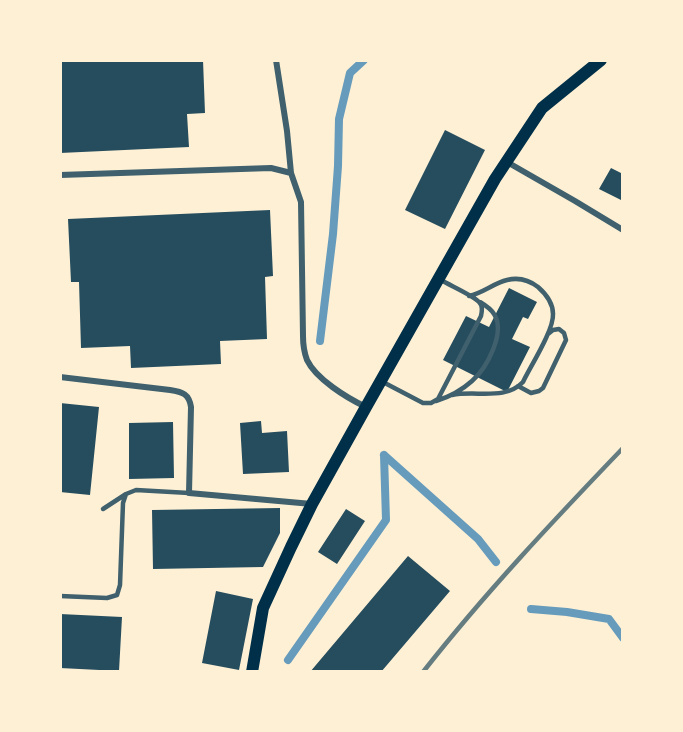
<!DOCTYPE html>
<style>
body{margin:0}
#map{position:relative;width:683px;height:732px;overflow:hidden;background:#fdf0d5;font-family:Barlow,sans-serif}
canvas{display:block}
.frame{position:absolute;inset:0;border:62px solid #fdf0d5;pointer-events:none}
</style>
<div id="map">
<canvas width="683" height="732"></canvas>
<div class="frame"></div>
</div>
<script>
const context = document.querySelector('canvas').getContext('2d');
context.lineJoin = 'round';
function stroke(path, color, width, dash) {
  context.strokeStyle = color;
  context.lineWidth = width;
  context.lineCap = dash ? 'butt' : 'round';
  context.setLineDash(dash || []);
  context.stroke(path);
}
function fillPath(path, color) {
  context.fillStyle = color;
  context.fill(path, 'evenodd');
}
stroke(new Path2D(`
 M 320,341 L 333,234 L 338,166 L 339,119 L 350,73 L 364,60
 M 384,455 L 478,539 L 496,562
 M 531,609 L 567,612 L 609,619 L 623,638
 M 288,660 L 386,520 L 384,455`), '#669bbc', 8);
fillPath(new Path2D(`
 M 60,60 L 203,60 L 205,113 L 187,114 L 189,147 L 60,153 Z
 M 445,130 L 485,150 L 445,229 L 405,210 Z
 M 611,168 L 623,174 L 623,201 L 599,189 Z
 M 270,210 L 273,276 L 265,277 L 267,339 L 220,341 L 221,364 L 131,368 L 130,346 L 81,348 L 79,282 L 71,282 L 68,219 Z
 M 509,288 L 537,302 L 528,319 L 523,317 L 512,339 L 530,347 L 507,392 L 443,360 L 466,316 L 489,327 Z
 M 60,403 L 99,407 L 90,495 L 60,492 Z
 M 261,421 L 262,433 L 287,431 L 289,472 L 243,474 L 240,423 Z
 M 173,422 L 174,478 L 129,479 L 129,423 Z
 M 280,508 L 280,533 L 263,567 L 153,569 L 152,510 Z
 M 346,509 L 365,521 L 337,564 L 318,552 Z
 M 408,556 L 450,591 L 381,672 L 310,672 Z
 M 216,591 L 253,599 L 239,670 L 202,663 Z
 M 60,614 L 122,617 L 119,671 L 60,668 Z`), '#264d5e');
stroke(new Path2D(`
 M 381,381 L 423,403 L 431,403 L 438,399 L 481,316 C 482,311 483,306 479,302 C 474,296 449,285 441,280
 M 518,386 L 531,393 L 539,391 L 543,388 L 566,340 L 564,333 L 559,329 L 553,330 L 548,334
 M 452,395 C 476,390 505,401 523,382 C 530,367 554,330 553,314 C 553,303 546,294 538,287 C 529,280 519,277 507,280 C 494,283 483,293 469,296
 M 436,401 C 449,397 462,390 472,381 C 487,368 506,332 494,314 C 491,309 485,305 480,302
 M 103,509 L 126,494
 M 60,596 L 107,598 L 117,595 L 120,585 L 123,503 L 126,494 L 136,490 L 189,493`), '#3f606c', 4.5);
stroke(new Path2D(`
 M 276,60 L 287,131 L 291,173
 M 507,162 L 575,201 L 623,230
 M 60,175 L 271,168 L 291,173 L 301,202 L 303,336 C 303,344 304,352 307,360 C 316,379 347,398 366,407
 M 60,377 L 170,390 C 183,392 189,394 191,407 L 189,493 L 312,504`), '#3f606c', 6);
stroke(new Path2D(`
 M 252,672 L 263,608 L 291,547 L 312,504 L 366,407 L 495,179 L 542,108 L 601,60`), '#003049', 12);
stroke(new Path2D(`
 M 423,672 C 485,593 554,520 623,448`), '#657d81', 4.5);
</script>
